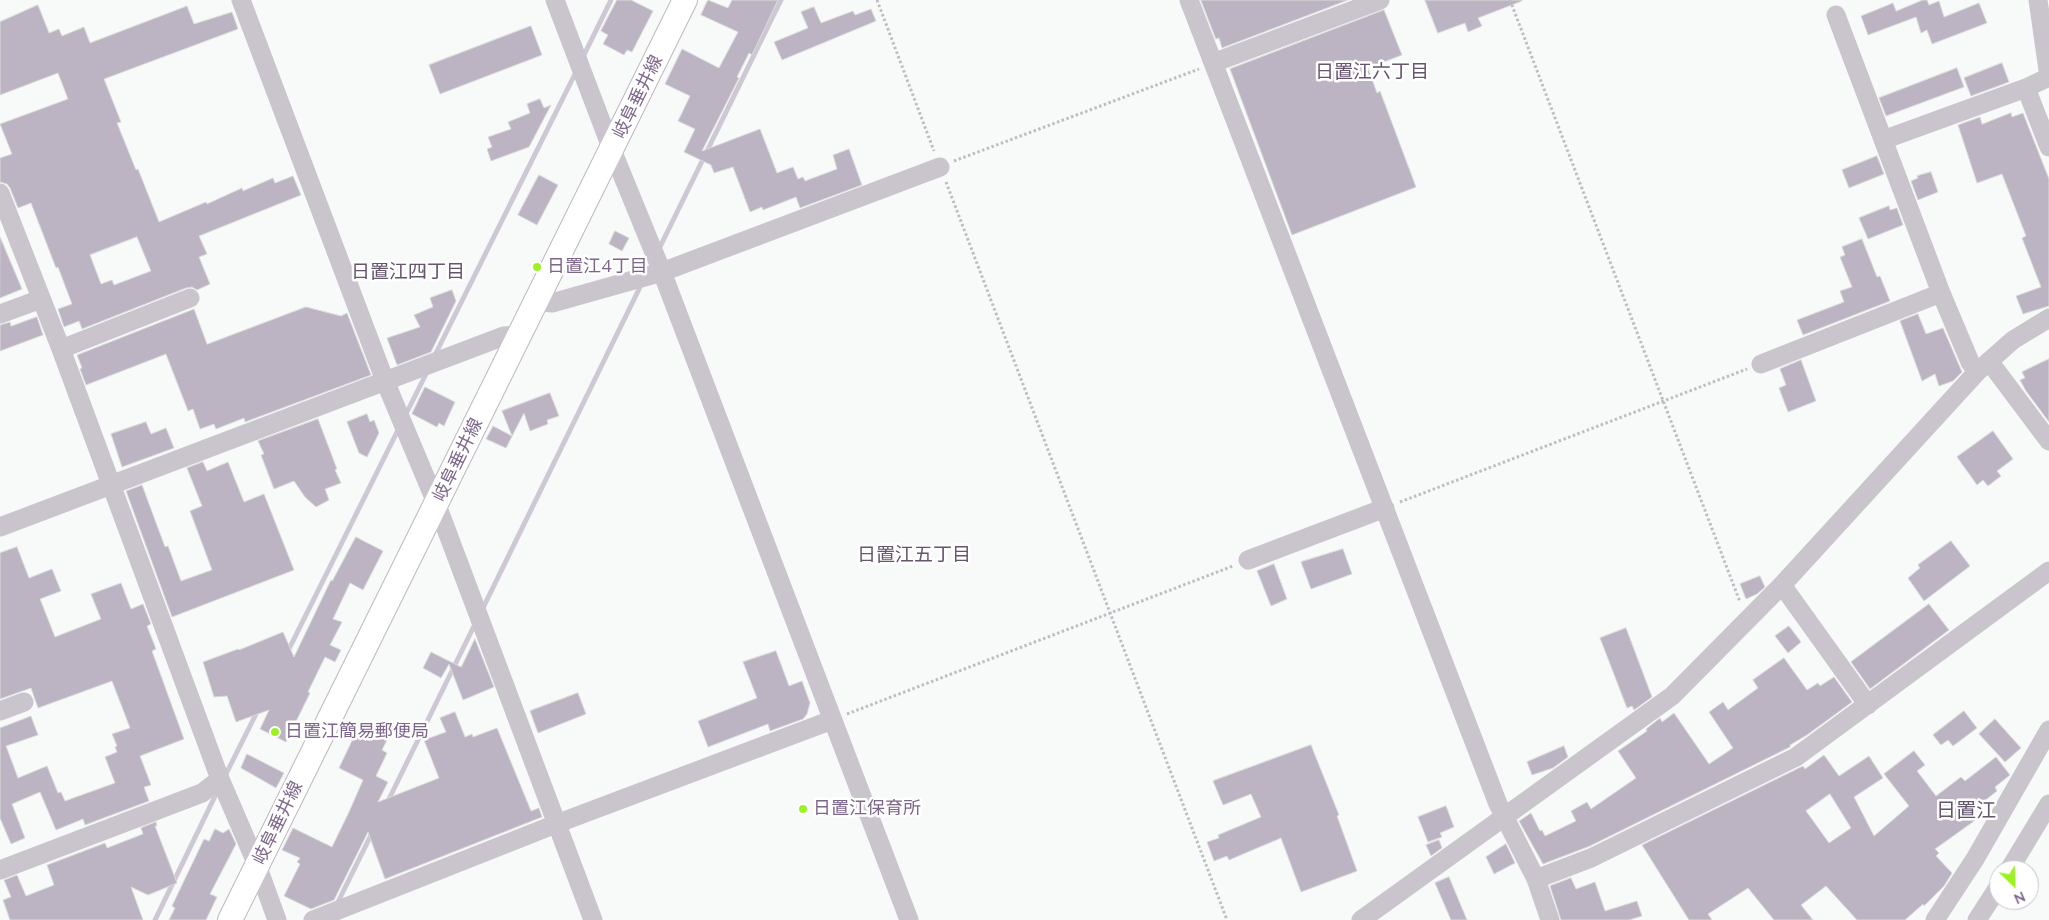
<!DOCTYPE html>
<meta charset="utf-8">
<style>
body{margin:0}
#map{position:relative;width:2049px;height:920px;overflow:hidden;background:#f7faf8;font-family:Mulish,sans-serif}
canvas{display:block}
.north{position:absolute;left:1989px;top:860px;width:50px;height:50px;box-sizing:border-box;background:#fff;border:1px solid #cbc2d1;border-radius:50%;rotate:156deg;font-size:14px;font-weight:700;line-height:20px;text-align:center;color:#7d668b}
.north::after{content:'';display:block;margin:auto;width:18px;height:22px;background:#9cf120;clip-path:polygon(50% 0,100% 100%,50% 72%,0 100%)}
</style>
<div id="map">
<canvas width="2049" height="920"></canvas>
<div class="north">N</div>
</div>
<script>
const context = document.querySelector('canvas').getContext('2d');
context.lineJoin = 'round';
function stroke(path, color, width, dash) {
  context.strokeStyle = color;
  context.lineWidth = width;
  context.lineCap = dash ? 'butt' : 'round';
  context.setLineDash(dash || []);
  context.stroke(path);
}
function fillPath(path, color) {
  context.fillStyle = color;
  context.fill(path, 'evenodd');
}
function write(font, color, halo, rows, align = 'center') {
  context.font = font + ' Mulish,"Noto Sans JP",sans-serif';
  context.lineWidth = 5;
  context.setLineDash([]);
  context.textBaseline = 'middle';
  context.strokeStyle = halo;
  context.fillStyle = color;
  for (const [text, x, y, turn = 0] of rows) {
    context.save();
    context.translate(x, y);
    context.rotate((+turn || 0) * Math.PI / 180);
    context.textAlign = isNaN(turn) ? turn : align;
    if (halo) context.strokeText(text, 0, 0);
    context.fillText(text, 0, 0);
    context.restore();
  }
}
stroke(new Path2D(`
 M 583,57 L 611,0
 M 659,249 L 781,0
 M 435,355 L 576,72
 M 405,416 L 427,372
 M 482,610 L 642,283
 M 287,653 L 399,428
 M 224,778 L 258,710
 M 387,803 L 476,622
 M 337,904 L 373,831
 M 155,920 L 218,790`), '#cec8d5', 5);
const building = new Path2D(`
 M 617,0 L 631,0 L 653,11 L 632,52 L 627,50 L 624,55 L 603,44 L 608,35 L 601,31 Z
 M 708,0 L 728,8 L 732,0 L 778,0 L 752,55 L 749,53 L 737,77 L 739,78 L 702,151 L 760,129 L 777,173 L 793,167 L 798,179 L 803,177 L 805,181 L 837,169 L 833,155 L 849,149 L 862,185 L 800,208 L 796,197 L 763,210 L 762,207 L 750,212 L 733,167 L 714,173 L 711,165 L 684,152 L 695,129 L 678,121 L 690,96 L 665,84 L 682,49 L 719,68 L 738,32 L 701,15 Z
 M 1201,0 L 1348,0 L 1222,48 L 1219,38 L 1216,39 Z
 M 1425,0 L 1522,0 L 1522,1 L 1478,18 L 1482,26 L 1468,32 L 1465,23 L 1438,33 Z
 M 1923,0 L 1927,0 L 1929,5 L 1939,1 L 1944,17 L 1979,3 L 1987,23 L 1932,44 L 1927,30 L 1921,33 L 1916,17 L 1868,35 L 1861,16 L 1893,3 L 1896,11 Z
 M 38,5 L 49,33 L 59,29 L 62,36 L 84,27 L 90,43 L 187,6 L 194,24 L 232,12 L 238,29 L 104,79 L 121,122 L 117,123 L 136,170 L 138,169 L 159,222 L 206,202 L 207,204 L 242,188 L 243,191 L 273,178 L 275,183 L 293,176 L 301,195 L 199,236 L 207,254 L 199,257 L 210,284 L 197,290 L 192,287 L 186,288 L 82,329 L 79,321 L 64,327 L 58,309 L 72,304 L 58,267 L 56,268 L 31,203 L 18,208 L 10,188 L 7,184 L 0,182 L 0,158 L 12,154 L 0,124 L 68,99 L 58,73 L 0,95 L 0,22 ZM 137,237 L 151,271 L 114,285 L 112,280 L 101,284 L 90,255 Z
 M 814,7 L 821,23 L 853,11 L 855,15 L 871,9 L 876,21 L 782,60 L 774,42 L 808,28 L 801,12 Z
 M 1384,10 L 1402,55 L 1368,68 L 1377,93 L 1380,91 L 1416,187 L 1292,235 L 1230,69 Z
 M 531,26 L 542,55 L 440,94 L 429,65 Z
 M 2002,63 L 2009,82 L 1971,96 L 1964,78 Z
 M 1957,68 L 1964,87 L 1886,116 L 1879,98 Z
 M 540,99 L 544,108 L 551,105 L 529,147 L 491,161 L 487,149 L 492,147 L 488,137 L 511,129 L 508,122 L 530,113 L 527,104 Z
 M 2011,113 L 2012,117 L 2023,113 L 2049,179 L 2049,306 L 2023,314 L 2016,296 L 2041,287 L 2022,238 L 2026,236 L 2002,174 L 1977,183 L 1958,125 L 1980,117 L 1982,124 Z
 M 1877,156 L 1884,174 L 1849,188 L 1842,170 Z
 M 1931,172 L 1938,192 L 1918,200 L 1911,181 L 1918,178 L 1917,176 Z
 M 539,175 L 558,185 L 537,225 L 518,215 Z
 M 1889,206 L 1890,210 L 1897,208 L 1903,225 L 1868,239 L 1859,218 Z
 M 615,231 L 629,238 L 622,251 L 609,244 Z
 M 0,237 L 22,289 L 0,298 Z
 M 1862,239 L 1877,277 L 1880,276 L 1890,301 L 1803,335 L 1797,320 L 1844,302 L 1840,291 L 1852,287 L 1840,257 L 1845,255 L 1842,247 Z
 M 452,290 L 456,301 L 431,352 L 397,365 L 387,338 L 420,327 L 414,315 L 433,307 L 430,298 Z
 M 306,307 L 341,316 L 347,313 L 371,375 L 245,422 L 244,418 L 216,429 L 214,424 L 200,429 L 193,409 L 188,411 L 166,354 L 86,385 L 80,369 L 82,368 L 77,355 L 194,309 L 207,344 Z
 M 1918,314 L 1926,334 L 1943,328 L 1962,372 L 1953,381 L 1939,386 L 1935,374 L 1922,381 L 1900,321 Z
 M 37,317 L 43,335 L 0,351 L 0,325 L 10,322 L 11,326 Z
 M 2049,359 L 2049,422 L 2026,391 L 2020,380 L 2025,378 L 2022,372 Z
 M 1801,360 L 1816,401 L 1788,412 L 1779,388 L 1786,385 L 1780,369 Z
 M 425,387 L 455,402 L 444,426 L 439,423 L 437,427 L 412,414 Z
 M 550,393 L 559,416 L 547,420 L 548,424 L 530,431 L 524,413 L 506,448 L 486,439 L 493,426 L 512,436 L 502,411 Z
 M 367,414 L 370,422 L 374,420 L 379,433 L 367,457 L 359,453 L 347,422 Z
 M 318,419 L 337,469 L 335,470 L 341,483 L 325,489 L 329,500 L 316,507 L 305,497 L 294,481 L 274,489 L 261,455 L 264,454 L 258,441 Z
 M 146,422 L 151,434 L 166,428 L 174,448 L 122,467 L 111,434 Z
 M 1993,431 L 2013,459 L 1997,471 L 2001,476 L 1988,486 L 1983,480 L 1977,485 L 1957,457 Z
 M 203,462 L 207,471 L 228,462 L 244,502 L 264,494 L 294,570 L 172,617 L 126,491 L 142,485 L 165,547 L 168,546 L 181,581 L 212,570 L 190,511 L 202,506 L 187,468 Z
 M 356,537 L 383,551 L 363,590 L 350,583 L 333,619 L 342,622 L 330,645 L 341,650 L 335,662 L 325,657 L 308,692 L 310,693 L 286,742 L 260,729 L 269,710 L 236,722 L 227,696 L 214,697 L 203,662 L 238,649 L 239,650 L 283,632 L 294,657 L 331,580 L 332,581 Z
 M 1951,541 L 1970,566 L 1924,601 L 1908,578 L 1920,568 L 1918,565 Z
 M 17,547 L 29,578 L 52,569 L 61,591 L 40,599 L 55,637 L 101,619 L 91,594 L 121,583 L 131,609 L 143,604 L 151,624 L 147,626 L 156,649 L 152,651 L 184,739 L 140,756 L 151,785 L 144,787 L 149,801 L 85,825 L 83,819 L 56,830 L 40,792 L 12,804 L 25,838 L 11,844 L 0,818 L 0,728 L 31,716 L 38,735 L 6,746 L 18,778 L 47,766 L 58,793 L 61,792 L 65,801 L 115,783 L 105,757 L 117,752 L 115,747 L 117,746 L 112,734 L 130,728 L 112,681 L 38,708 L 31,688 L 0,699 L 0,553 Z
 M 1343,549 L 1352,574 L 1311,589 L 1301,562 Z
 M 1274,564 L 1287,599 L 1271,606 L 1257,571 Z
 M 1760,576 L 1765,587 L 1757,594 L 1746,599 L 1740,584 Z
 M 1929,604 L 1949,630 L 1870,689 L 1851,662 Z
 M 1789,626 L 1801,642 L 1788,653 L 1775,636 Z
 M 1626,628 L 1652,697 L 1634,710 L 1632,706 L 1627,708 L 1600,638 Z
 M 475,639 L 494,687 L 463,700 L 449,664 L 441,678 L 423,668 L 431,652 L 461,667 Z
 M 776,651 L 789,686 L 802,681 L 810,703 L 807,714 L 803,719 L 770,731 L 768,724 L 708,747 L 698,721 L 757,698 L 743,662 Z
 M 1784,658 L 1807,690 L 1818,683 L 1820,686 L 1834,677 L 1852,702 L 1807,735 L 1790,745 L 1790,747 L 1590,846 L 1543,864 L 1519,821 L 1531,813 L 1540,831 L 1542,830 L 1545,836 L 1576,821 L 1571,811 L 1587,802 L 1591,809 L 1636,778 L 1618,751 L 1647,731 L 1646,729 L 1660,718 L 1662,722 L 1674,713 L 1709,764 L 1733,748 L 1709,712 L 1723,702 L 1728,710 L 1758,688 L 1753,680 Z
 M 578,693 L 586,714 L 538,733 L 530,711 Z
 M 1964,711 L 1977,728 L 1953,746 L 1948,740 L 1941,745 L 1933,735 Z
 M 455,712 L 465,737 L 472,734 L 473,737 L 497,728 L 531,811 L 539,808 L 542,817 L 385,879 L 368,832 L 334,900 L 311,909 L 284,896 L 300,864 L 297,862 L 300,858 L 282,850 L 293,828 L 332,847 L 349,812 L 363,780 L 339,768 L 359,726 L 387,740 L 382,750 L 387,753 L 376,776 L 388,782 L 378,802 L 439,778 L 424,740 L 446,732 L 440,718 Z
 M 1995,719 L 2021,748 L 2005,762 L 1979,734 Z
 M 1311,745 L 1339,815 L 1337,816 L 1357,871 L 1301,892 L 1281,838 L 1229,860 L 1227,856 L 1214,861 L 1207,842 L 1219,838 L 1218,835 L 1261,817 L 1251,794 L 1223,805 L 1213,781 Z
 M 1564,746 L 1568,757 L 1553,768 L 1532,775 L 1527,762 Z
 M 1914,751 L 1925,765 L 1917,771 L 1936,796 L 1961,777 L 1965,781 L 1996,757 L 2010,775 L 1995,787 L 1997,791 L 1969,813 L 1977,819 L 1935,849 L 1939,853 L 1936,856 L 1952,873 L 1944,886 L 1924,906 L 1923,904 L 1905,920 L 1857,920 L 1826,886 L 1801,905 L 1813,920 L 1774,920 L 1748,888 L 1708,914 L 1712,920 L 1689,920 L 1642,845 L 1803,766 L 1805,769 L 1824,755 L 1839,776 L 1869,756 L 1883,778 L 1854,797 L 1874,836 L 1909,806 L 1884,774 ZM 1830,794 L 1851,828 L 1829,843 L 1806,811 Z
 M 247,754 L 284,773 L 276,788 L 241,768 Z
 M 1446,806 L 1454,827 L 1440,833 L 1442,837 L 1428,842 L 1418,817 Z
 M 156,822 L 157,826 L 155,826 L 177,883 L 148,895 L 131,887 L 143,920 L 10,920 L 3,900 L 11,897 L 4,880 L 17,875 L 26,896 L 54,885 L 47,865 L 105,843 L 107,848 L 143,834 L 141,828 Z
 M 215,829 L 223,833 L 229,829 L 236,844 L 210,894 L 217,897 L 206,920 L 169,920 L 175,908 L 172,906 L 204,839 L 209,841 Z
 M 1439,840 L 1442,848 L 1431,856 L 1426,845 Z
 M 1506,844 L 1515,863 L 1494,874 L 1486,857 Z
 M 1449,877 L 1467,920 L 1451,920 L 1435,883 Z
 M 1571,878 L 1576,889 L 1595,882 L 1605,911 L 1637,901 L 1642,916 L 1629,920 L 1561,920 L 1550,886 Z`);
fillPath(building, '#bcb4c2');
stroke(building, '#d9dcda', 1);
const major = new Path2D(`
 M 230,920 L 685,0`);
stroke(major, '#bdb7c1', 26);
stroke(new Path2D(`
 M 877,0 L 934,151
 M 1510,0 L 1740,602
 M 954,161 L 1199,69
 M 946,182 L 1227,920
 M 1400,502 L 1747,369
 M 847,714 L 1233,566`), '#c0bcc3', 3, [2.5, 2.5]);
stroke(new Path2D(`
 M 241,0 L 385,381 L 437,505 L 593,920
 M 555,0 L 612,150 L 662,272 L 909,920
 M 1189,0 L 1498,804 L 1536,879 L 1550,920
 M 2038,0 L 2049,77
 M 1836,15 L 1941,293 L 1970,362 L 1977,372
 M 1213,63 L 1380,0
 M 2026,88 L 2049,147
 M 1883,140 L 2026,88 L 2049,77
 M 0,193 L 61,349 L 220,779 L 257,865 L 277,920
 M 536,301 L 552,303 L 662,272 L 940,167
 M 0,314 L 41,299
 M 61,349 L 190,298
 M 1989,361 L 2049,441
 M 1761,364 L 1941,293
 M 0,527 L 504,336 L 519,335
 M 1248,560 L 1385,508
 M 1782,585 L 1868,705
 M 0,711 L 24,702
 M 0,870 L 202,793 L 220,779
 M 2009,870 L 2049,804
 M 1536,879 L 1591,858 L 1796,757 L 2049,571
 M 313,920 L 556,824 L 832,720
 M 1361,920 L 1672,696 L 1782,585 L 1977,372 L 2013,340 L 2049,318
 M 1935,920 L 1975,859 L 2049,730
 M 1977,920 L 1999,886`), '#cac4cd', 19);
stroke(major, '#fff', 24);
for (const [x, y, r, color] of [
 [537,267,5,"#9cf120"],
 [275,732,5,"#9cf120"],
 [803,809,5,"#9cf120"]
]) {
  const dot = new Path2D();
  dot.arc(x, y, r, 0, 2 * Math.PI);
  context.fillStyle = color;
  context.fill(dot);
  stroke(dot, '#fff', 2);
}
write('18px', '#7d668b', '#fff', [
 ["岐阜垂井線",638,97,-64],
 ["岐阜垂井線",458,460,-64],
 ["岐阜垂井線",278,823,-64]
]);
write('18px', '#7d668b', '#fff', [
 ["日置江4丁目",547,267],
 ["日置江簡易郵便局",285,732],
 ["日置江保育所",813,809]
], 'left');
write('19px', '#65556f', '#fff', [
 ["日置江六丁目",1372,72],
 ["日置江四丁目",408,272],
 ["日置江五丁目",914,555]
]);
write('20px', '#65556f', '#fff', [
 ["日置江",1966,811]
]);
</script>
